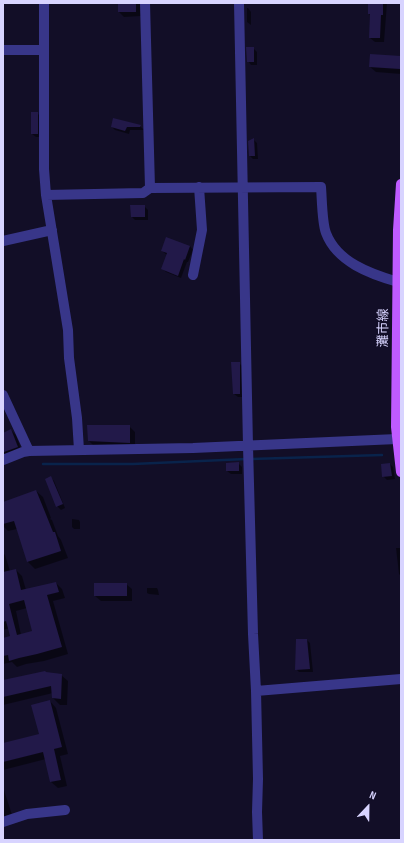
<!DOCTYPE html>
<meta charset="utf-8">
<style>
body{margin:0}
#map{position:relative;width:404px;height:843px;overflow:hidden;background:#120e27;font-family:"Sofia Sans Condensed",sans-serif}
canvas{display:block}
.frame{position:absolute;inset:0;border:4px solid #d8d4ff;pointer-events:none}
.north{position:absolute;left:348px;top:787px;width:40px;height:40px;-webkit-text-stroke:3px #120e27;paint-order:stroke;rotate:22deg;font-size:11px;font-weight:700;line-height:16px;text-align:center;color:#d8d4ff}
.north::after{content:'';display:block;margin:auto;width:14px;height:18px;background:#d8d4ff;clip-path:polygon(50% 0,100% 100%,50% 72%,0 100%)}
</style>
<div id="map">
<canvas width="404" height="843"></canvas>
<div class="frame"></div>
<div class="north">N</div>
</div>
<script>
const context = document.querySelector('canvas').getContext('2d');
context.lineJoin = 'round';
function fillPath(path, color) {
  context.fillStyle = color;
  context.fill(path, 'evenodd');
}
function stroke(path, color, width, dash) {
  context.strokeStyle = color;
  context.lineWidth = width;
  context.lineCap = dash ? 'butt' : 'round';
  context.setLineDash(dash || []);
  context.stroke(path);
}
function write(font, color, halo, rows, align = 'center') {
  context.font = font + ' "Sofia Sans Condensed","Noto Sans JP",sans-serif';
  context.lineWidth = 3;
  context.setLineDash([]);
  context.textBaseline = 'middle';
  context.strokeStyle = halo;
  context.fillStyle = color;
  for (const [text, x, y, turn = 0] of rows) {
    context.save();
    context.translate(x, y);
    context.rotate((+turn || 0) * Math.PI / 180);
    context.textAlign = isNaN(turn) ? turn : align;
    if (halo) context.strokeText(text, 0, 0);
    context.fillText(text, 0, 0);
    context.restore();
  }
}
fillPath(new Path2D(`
 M 119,3 L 140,3 L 141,16 L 124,17 L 119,12 Z
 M 376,3 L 387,3 L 384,42 L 375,42 L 370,38 L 371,16 L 369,14 L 376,5 Z
 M 247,8 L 248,8 L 251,12 L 251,25 L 247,22 Z
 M 253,48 L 257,52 L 257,65 L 251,65 L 248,61 Z
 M 400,57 L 401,58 L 401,74 L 376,72 L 370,67 Z
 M 37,113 L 41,117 L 41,137 L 36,137 L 32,134 Z
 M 140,126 L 144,130 L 130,130 L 129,134 L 115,130 L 112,127 Z
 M 254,140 L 257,143 L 258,159 L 253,159 L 250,156 Z
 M 144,206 L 148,210 L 148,220 L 135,220 L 132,217 Z
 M 190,246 L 193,250 L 188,262 L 187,262 L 181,278 L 166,272 L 162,268 L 167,255 L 162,251 Z
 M 239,363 L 243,367 L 244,397 L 238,397 L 234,394 Z
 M 129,426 L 135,432 L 135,448 L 94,446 L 89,441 Z
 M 11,430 L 16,435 L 22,452 L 3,461 L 3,434 Z
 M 238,463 L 242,467 L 242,474 L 231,474 L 227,471 Z
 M 390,464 L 393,467 L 395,479 L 387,480 L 383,476 Z
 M 51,478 L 54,481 L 65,508 L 61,510 L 57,506 Z
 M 36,491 L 43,497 L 51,518 L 50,519 L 52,520 L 58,536 L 61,540 L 68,558 L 35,569 L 28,562 L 17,529 L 8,531 L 3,526 L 3,503 Z
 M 72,519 L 79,520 L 80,522 L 80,529 L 74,529 L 72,527 Z
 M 396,548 L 401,548 L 401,576 L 399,574 Z
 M 3,553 L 5,555 L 10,571 L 16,570 L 22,576 L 26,590 L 56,583 L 62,589 L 65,598 L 53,601 L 68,654 L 44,661 L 26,664 L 17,667 L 12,662 L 3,664 L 3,639 L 12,637 L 9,628 L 3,630 ZM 27,608 L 34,632 L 21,635 L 16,611 Z
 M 126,584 L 132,589 L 132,601 L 101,601 L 95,596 Z
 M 147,588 L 157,588 L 158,590 L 159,595 L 149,594 L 147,593 Z
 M 307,640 L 310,643 L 313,672 L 299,672 L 296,669 Z
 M 46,673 L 61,675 L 68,681 L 67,705 L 60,705 L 53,698 L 53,693 L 3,705 L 3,681 Z
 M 50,701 L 56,708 L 68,754 L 60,756 L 67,786 L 58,788 L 51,782 L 46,759 L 3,770 L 3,744 L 40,735 Z
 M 3,789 L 4,790 L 13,818 L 3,821 Z`), '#0007');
stroke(new Path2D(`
 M 251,459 L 382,455
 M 43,464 L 133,464 L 246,459`), '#09234b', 2.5);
fillPath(new Path2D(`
 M 118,3 L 136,3 L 136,12 L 118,12 Z
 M 368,4 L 383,4 L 383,15 L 381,15 L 380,38 L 369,38 L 370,14 L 368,14 Z
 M 246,47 L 254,47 L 254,62 L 247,62 Z
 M 370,54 L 401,56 L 400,69 L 369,67 Z
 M 31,112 L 38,112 L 38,134 L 31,134 Z
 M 113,118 L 141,125 L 140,127 L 127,127 L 125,131 L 111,127 Z
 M 254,138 L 255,156 L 249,156 L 248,141 Z
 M 130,205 L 145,205 L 145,217 L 131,217 Z
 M 166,237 L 190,246 L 185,260 L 184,259 L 178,276 L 161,269 L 167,253 L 161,251 Z
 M 231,362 L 240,362 L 240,394 L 233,394 Z
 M 87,425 L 130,425 L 130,443 L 88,441 Z
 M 11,429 L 18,447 L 4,452 L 3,449 L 3,433 Z
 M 239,462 L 239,471 L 226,471 L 226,463 Z
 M 390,463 L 392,476 L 382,477 L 381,464 Z
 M 51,476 L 63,504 L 56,507 L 45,479 Z
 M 36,490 L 45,512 L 44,512 L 45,512 L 53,532 L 55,532 L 61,551 L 27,562 L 14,521 L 3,524 L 3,502 Z
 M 16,569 L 21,590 L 56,582 L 59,592 L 47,595 L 62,647 L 37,654 L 19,658 L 9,661 L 8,655 L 3,656 L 3,638 L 10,636 L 6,621 L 3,622 L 3,572 ZM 24,600 L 32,631 L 17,635 L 9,604 Z
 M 94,583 L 127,583 L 127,596 L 94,596 Z
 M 296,639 L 307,639 L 310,669 L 295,670 Z
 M 45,671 L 46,672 L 62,674 L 61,699 L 52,698 L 51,686 L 3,697 L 3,680 Z
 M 50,700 L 62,747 L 54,749 L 61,780 L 50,782 L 43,752 L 3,762 L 3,743 L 39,734 L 31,705 Z`), '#221949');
stroke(new Path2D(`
 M 44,3 L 44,169 L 46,195 L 68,330 L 69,358 L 77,418 L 79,450
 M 145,3 L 150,188
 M 239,3 L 248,446 L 253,634 L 256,691 L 258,779 L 257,812 L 258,840
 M 3,50 L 44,50
 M 46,195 L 143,193 L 150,188 L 321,187 C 322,199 322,223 326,233 C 337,262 370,274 398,282
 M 3,241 L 52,230
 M 193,275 L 202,230 L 199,187
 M 3,395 L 29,451
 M 3,460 L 23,452 L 29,451 L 193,448 L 397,439
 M 256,691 L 401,679
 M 3,822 L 27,814 L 65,810`), '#383689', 10);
stroke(new Path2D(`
 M 401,184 L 398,230 L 396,427 L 401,472`), '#bf5bff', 10);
write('13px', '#d8d4ff', '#120e27', [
 ["灘市線",384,328,-89]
]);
</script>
